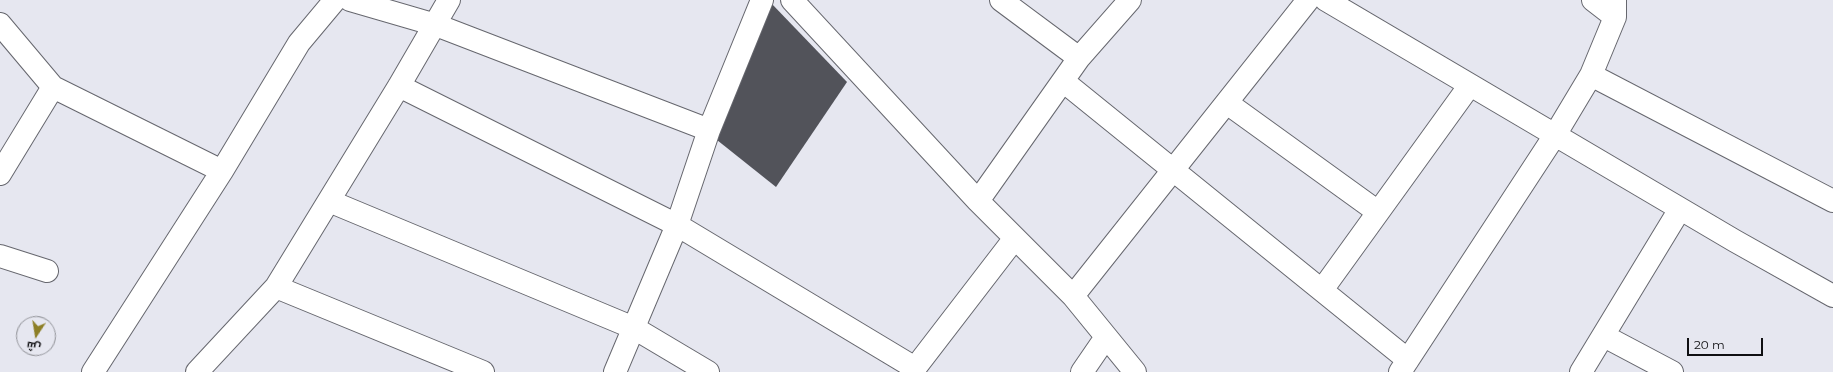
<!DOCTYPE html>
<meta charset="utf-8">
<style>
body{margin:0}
#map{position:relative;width:1833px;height:372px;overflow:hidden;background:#e6e7f0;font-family:Montserrat,Cairo,sans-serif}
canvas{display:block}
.north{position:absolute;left:16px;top:316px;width:40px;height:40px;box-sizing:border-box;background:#e6e7f0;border:1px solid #909197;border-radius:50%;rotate:192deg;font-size:11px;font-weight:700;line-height:16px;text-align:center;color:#0f0f12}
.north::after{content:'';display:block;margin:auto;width:14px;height:18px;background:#8d7f26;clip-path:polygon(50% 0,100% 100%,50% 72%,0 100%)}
.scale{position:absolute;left:1687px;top:338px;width:76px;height:18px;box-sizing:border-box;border:2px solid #0f0f12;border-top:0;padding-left:5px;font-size:12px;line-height:14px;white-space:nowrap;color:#0f0f12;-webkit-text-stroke:3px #e6e7f0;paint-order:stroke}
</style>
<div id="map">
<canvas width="1833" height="372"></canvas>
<div class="north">ش</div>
<div class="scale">20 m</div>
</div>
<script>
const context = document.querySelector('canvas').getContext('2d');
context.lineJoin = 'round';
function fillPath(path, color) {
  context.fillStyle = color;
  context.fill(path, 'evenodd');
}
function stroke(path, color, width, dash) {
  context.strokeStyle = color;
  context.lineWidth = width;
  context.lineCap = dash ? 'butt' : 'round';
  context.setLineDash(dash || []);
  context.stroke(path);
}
fillPath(new Path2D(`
 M 771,3 L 847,82 L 776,187 L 717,140 Z`), '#52535a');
const minor = new Path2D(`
 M 350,0 L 436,25 L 709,130
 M 792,0 L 978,201 L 1073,296 L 1135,372
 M 1001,0 L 1079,58
 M 1326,0 L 1735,241 L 1833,296
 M 1593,0 L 1615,17
 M 0,24 L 53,87 L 222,171
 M 1591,75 L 1833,201
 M 1063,81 L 1408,360
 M 399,86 L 677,225 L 915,368
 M 1227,103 L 1378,212
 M 0,174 L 53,87
 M 329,201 L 634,328 L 708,372
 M 978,201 L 1079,58 L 1130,0
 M 0,256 L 47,271
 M 276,287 L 483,372
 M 1322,290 L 1470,85
 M 1073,296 L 1308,0
 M 1604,336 L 1672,372
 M 93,372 L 222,171 L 299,43 L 335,0
 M 197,372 L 276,287 L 399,86 L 449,0
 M 615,372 L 677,225 L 709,130 L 762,0
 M 912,372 L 1015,238
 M 1082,372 L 1106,337
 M 1400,372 L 1555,135 L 1591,75 L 1615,17 L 1615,0
 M 1581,372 L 1680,209`);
stroke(minor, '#66676e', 24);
stroke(minor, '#fff', 22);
</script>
